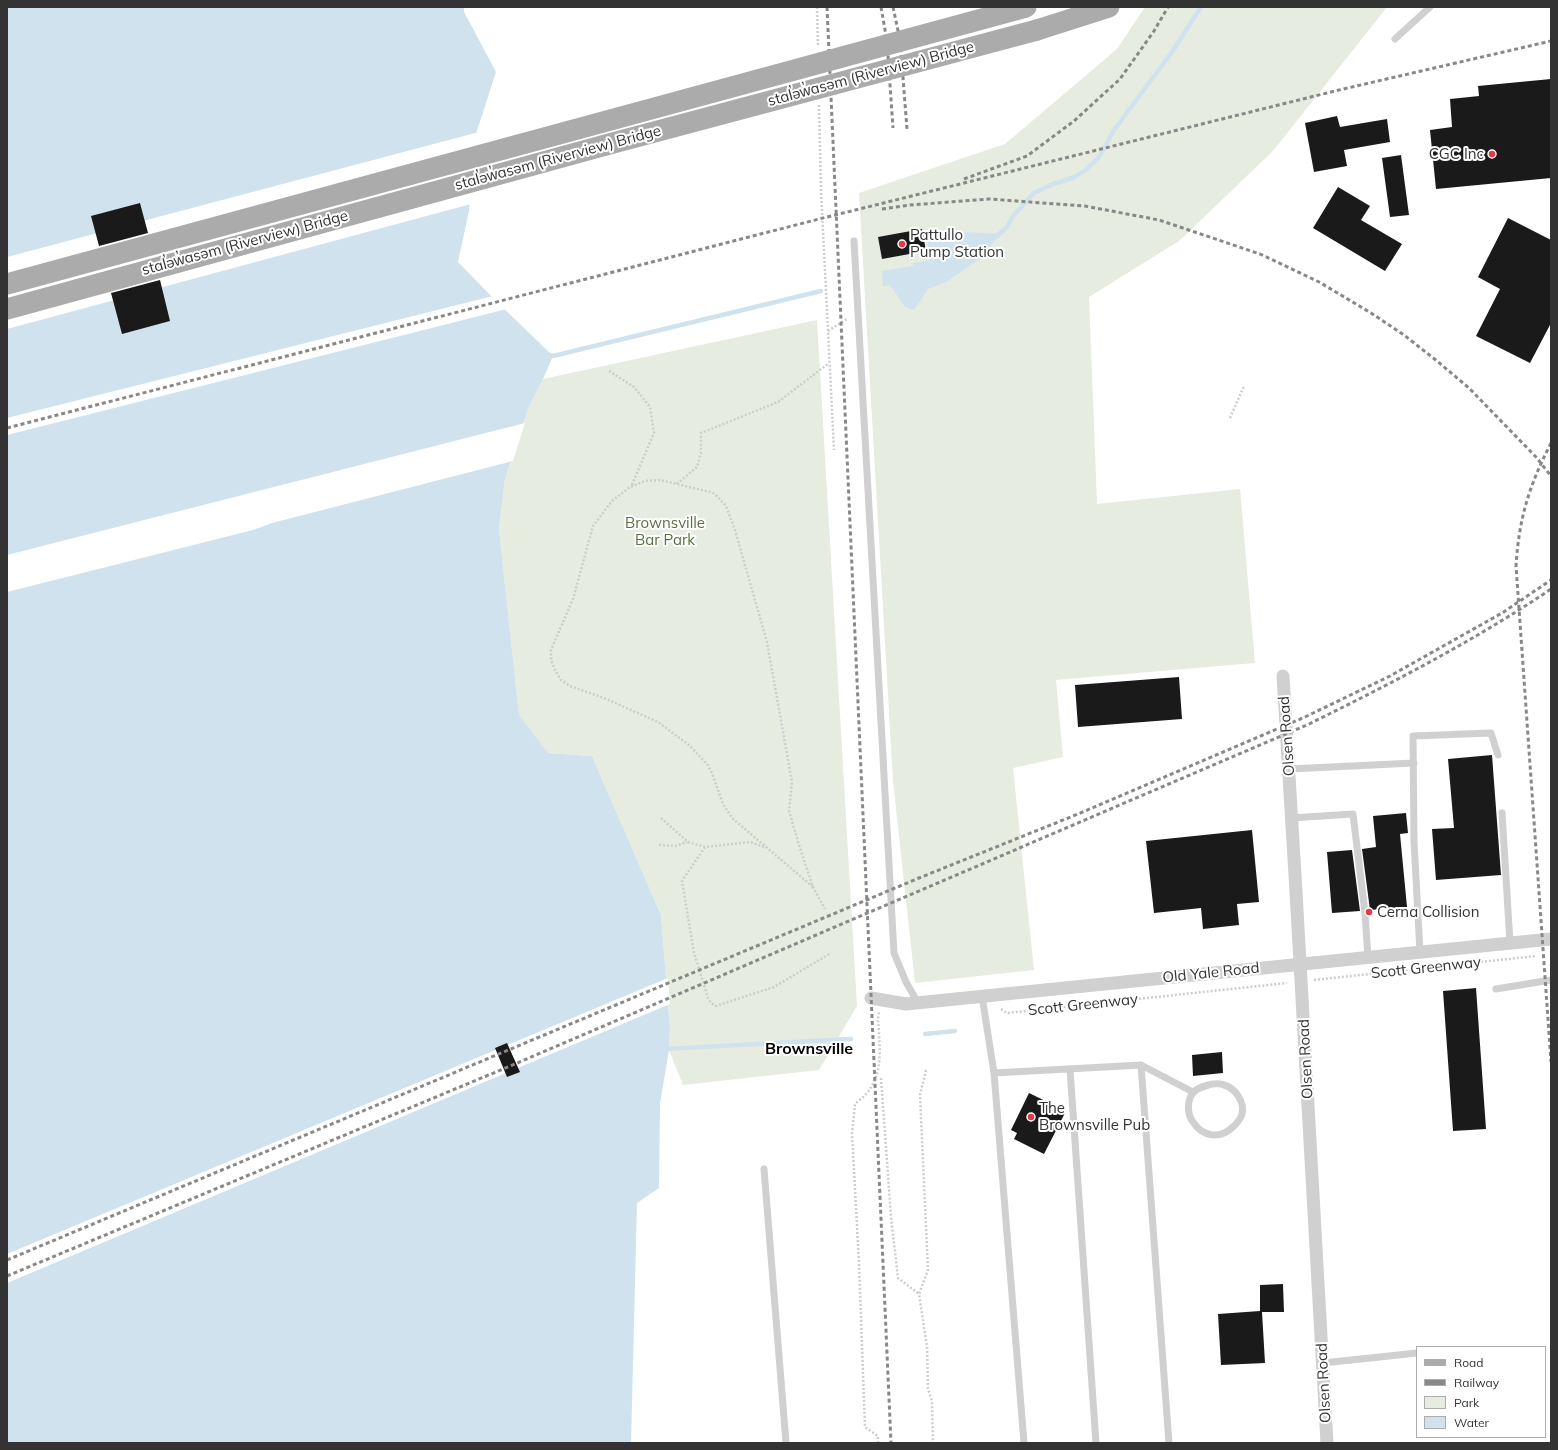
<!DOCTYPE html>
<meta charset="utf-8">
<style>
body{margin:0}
#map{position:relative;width:1558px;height:1450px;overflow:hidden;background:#fff;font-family:Mulish,sans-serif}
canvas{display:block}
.frame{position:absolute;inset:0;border:8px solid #333;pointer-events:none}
.legend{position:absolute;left:1416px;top:1346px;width:130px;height:92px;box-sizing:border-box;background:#fff;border:1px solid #adadad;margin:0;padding:5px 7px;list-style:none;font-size:12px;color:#333}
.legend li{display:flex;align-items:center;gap:8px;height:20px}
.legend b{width:20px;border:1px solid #adadad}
</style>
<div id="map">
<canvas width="1558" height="1450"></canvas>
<div class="frame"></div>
<ul class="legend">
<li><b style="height:5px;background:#ababab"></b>Road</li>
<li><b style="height:5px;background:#888"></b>Railway</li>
<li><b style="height:11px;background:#e6ecdf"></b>Park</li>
<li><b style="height:11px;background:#cfe2ee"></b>Water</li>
</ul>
</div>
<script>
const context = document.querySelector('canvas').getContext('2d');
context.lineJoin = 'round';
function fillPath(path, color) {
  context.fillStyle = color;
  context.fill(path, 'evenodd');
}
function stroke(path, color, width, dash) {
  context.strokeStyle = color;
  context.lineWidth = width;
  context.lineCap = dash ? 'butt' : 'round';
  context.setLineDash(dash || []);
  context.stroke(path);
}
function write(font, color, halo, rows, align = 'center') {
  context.font = font + ' Mulish,sans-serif';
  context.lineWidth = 4;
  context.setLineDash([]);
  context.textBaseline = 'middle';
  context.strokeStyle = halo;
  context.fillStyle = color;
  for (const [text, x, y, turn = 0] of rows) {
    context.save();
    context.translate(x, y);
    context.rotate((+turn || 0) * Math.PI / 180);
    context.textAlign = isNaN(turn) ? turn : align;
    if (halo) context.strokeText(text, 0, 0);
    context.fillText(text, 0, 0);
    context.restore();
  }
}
fillPath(new Path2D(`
 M 1145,7 L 1387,7 L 1273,151 L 1179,241 L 1089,297 L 1097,504 L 1240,489 L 1255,663 L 1056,680 L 1063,757 L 1013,768 L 1034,970 L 915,983 L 893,781 L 859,193 L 1005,144 L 1117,49 Z
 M 817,320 L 857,1006 L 819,1070 L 683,1085 L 669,1050 L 670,1029 L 661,915 L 592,756 L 548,753 L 519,716 L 499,530 L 505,479 L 528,409 L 543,379 Z`), '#e6ecdf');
fillPath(new Path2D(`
 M 7,7 L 464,7 L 464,12 L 496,72 L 475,137 L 469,211 L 458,262 L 496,301 L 553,356 L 543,379 L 528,409 L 505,479 L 499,530 L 519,715 L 548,753 L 592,756 L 661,915 L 670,1029 L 669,1050 L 660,1104 L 659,1188 L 637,1203 L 631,1443 L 7,1443 Z
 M 967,232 L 1000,234 L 981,258 L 946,282 L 928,289 L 914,310 L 905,307 L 890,285 L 883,286 L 882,271 L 913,266 L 913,263 L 931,260 L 927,242 Z`), '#cfe2ee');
fillPath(new Path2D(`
 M 479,132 L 476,138 L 471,204 L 7,329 L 7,257 Z
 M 493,296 L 507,309 L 7,435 L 7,418 Z
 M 525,423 L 513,461 L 272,523 L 253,530 L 7,592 L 7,555 Z
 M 668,978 L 670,1004 L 7,1283 L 7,1254 Z`), '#fff');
stroke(new Path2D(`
 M 996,237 L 1007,227 L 1013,216 L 1034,193 L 1051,185 L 1075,177 L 1087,169 L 1099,157 L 1114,130 L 1172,52 L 1201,7
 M 549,355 L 553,356 L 821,291
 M 925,1034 L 955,1031
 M 665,1049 L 851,1039`), '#cfe2ee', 4.5);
fillPath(new Path2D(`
 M 1551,79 L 1551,178 L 1436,189 L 1430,130 L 1452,127 L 1450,99 L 1479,96 L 1478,86 Z
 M 1337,116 L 1340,127 L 1387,119 L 1390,142 L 1344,150 L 1347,166 L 1314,172 L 1305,123 Z
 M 1401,155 L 1409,215 L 1390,217 L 1382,158 Z
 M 1338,187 L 1370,206 L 1361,220 L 1402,244 L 1385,271 L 1313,228 Z
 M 140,203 L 148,233 L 99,246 L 91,216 Z
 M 1508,218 L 1551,240 L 1551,323 L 1530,363 L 1476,336 L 1500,289 L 1478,277 Z
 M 922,229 L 926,251 L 882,259 L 878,237 Z
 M 160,280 L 170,321 L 122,334 L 111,293 Z
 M 1179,677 L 1182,719 L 1078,727 L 1075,685 Z
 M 1492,755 L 1501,875 L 1436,880 L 1432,829 L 1454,828 L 1448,759 Z
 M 1406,813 L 1408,833 L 1400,834 L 1407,907 L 1370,910 L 1362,849 L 1376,847 L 1373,816 Z
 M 1252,830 L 1259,902 L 1237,904 L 1239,925 L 1203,929 L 1201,908 L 1154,913 L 1146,841 Z
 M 1352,850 L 1360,911 L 1332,913 L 1327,852 Z
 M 1476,988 L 1486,1129 L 1453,1131 L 1443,991 Z
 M 507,1043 L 520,1072 L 507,1077 L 495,1048 Z
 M 1222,1052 L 1223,1073 L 1193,1076 L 1192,1055 Z
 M 1029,1093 L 1066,1111 L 1044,1154 L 1014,1139 L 1017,1133 L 1011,1130 Z
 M 1283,1284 L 1284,1312 L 1262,1312 L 1265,1363 L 1221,1365 L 1218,1314 L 1260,1311 L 1260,1285 Z`), '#1a1a1a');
stroke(new Path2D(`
 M 817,7 L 818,46
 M 819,105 L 821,191 L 834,450
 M 828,331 L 847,319
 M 609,371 L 634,387 L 650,407 L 654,433 L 631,487
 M 1230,418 L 1244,386
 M 677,484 L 697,467 L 701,453 L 701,433 L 778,402 L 829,363
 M 661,818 L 688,842 L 705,847 L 750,842 L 764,847
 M 659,845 L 675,846 L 687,842
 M 705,847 L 682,881 L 694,953 L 708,998 L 711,1003 L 716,1006 L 774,987 L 831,953
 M 813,887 L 732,818 L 723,804 L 712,773 L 707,764 L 689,745 L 658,722 L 604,698 L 570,686 L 561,680 L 555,670 L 551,660 L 551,650 L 573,599 L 593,526 L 612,501 L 630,487 L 645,481 L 660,480 L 710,492 L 715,494 L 726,506 L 735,530 L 767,642 L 792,782 L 789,811 L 799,845 L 813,887 L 825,909
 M 1314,980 L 1536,956
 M 1001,1009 L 1007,1013 L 1287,983
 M 926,1070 L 920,1095 L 928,1270 L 919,1294 L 927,1347 L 928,1389 L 932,1401 L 933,1443
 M 881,1078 L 891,1217 L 898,1278 L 919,1294
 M 878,1443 L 878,1436 L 865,1427 L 859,1263 L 852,1133 L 855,1104 C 858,1101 863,1098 866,1094 C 885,1073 879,1043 878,1018 L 879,1012`), '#cdcdcd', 2.5, [2, 2]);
stroke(new Path2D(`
 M 1395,39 L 1430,7
 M 854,241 L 894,953 L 906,982 L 918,1003
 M 1290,769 L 1414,763
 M 1502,813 L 1510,943
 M 1291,818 L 1353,814 L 1365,913 L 1368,958
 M 1420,953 L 1414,841 L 1413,736 L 1491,733 L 1498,755
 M 1496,989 L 1551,980
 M 982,996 L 994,1073 L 1024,1443
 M 1141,1065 L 1193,1092
 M 1070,1069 L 1096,1443
 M 994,1073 L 1141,1065 L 1169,1443
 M 1212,1084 C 1216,1084 1221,1083 1224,1085 C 1235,1088 1245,1102 1242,1114 C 1241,1118 1237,1123 1234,1126 C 1220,1140 1203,1137 1193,1122 C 1187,1114 1187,1100 1193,1093 C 1197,1087 1206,1086 1212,1084 Z
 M 764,1169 L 786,1443
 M 1323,1363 L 1417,1353`), '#d0d0d0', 7);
stroke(new Path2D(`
 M 1283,676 C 1288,748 1291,820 1296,892 C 1307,1075 1317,1259 1327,1443
 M 871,998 L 906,1004 L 1551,939`), '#d0d0d0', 13);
stroke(new Path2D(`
 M 1037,30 L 1109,7`), '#ababab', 21);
stroke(new Path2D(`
 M 827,7 L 891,1443
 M 881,7 L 887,41 L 893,128
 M 893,7 L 900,40 L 907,129
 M 964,179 L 1027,156 L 1074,121 L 1120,79 L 1154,31 L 1168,7
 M 882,209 L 910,205 L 989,199 L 1085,206 L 1159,220 L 1260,254 L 1319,282 L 1371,313 L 1404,335 L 1437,361 L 1469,388 L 1536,457 L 1551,476
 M 7,428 L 819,219 L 1339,90 L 1551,41
 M 1551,443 C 1529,486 1519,518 1516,566 L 1551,1062
 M 7,1260 L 919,878 L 1078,814 L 1305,717 L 1390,676 L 1502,613 L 1551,580
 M 7,1276 L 515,1064 L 1309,724 C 1392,683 1474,641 1551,589`), '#888', 3, [4, 3]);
stroke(new Path2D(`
 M 7,284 L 1026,7
 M 7,309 L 613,143 L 1037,30`), '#ababab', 21);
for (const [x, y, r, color] of [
 [1492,154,4,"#e63946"],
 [902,244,4,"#e63946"],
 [1369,912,4,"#e63946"],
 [1031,1117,4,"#e63946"]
]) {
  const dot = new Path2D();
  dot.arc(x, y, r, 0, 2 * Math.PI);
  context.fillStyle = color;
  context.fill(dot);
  stroke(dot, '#fff', 1.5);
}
write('15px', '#333', '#fff', [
 ["stal̕əw̓asəm (Riverview) Bridge",871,74,-15],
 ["stal̕əw̓asəm (Riverview) Bridge",558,158,-15],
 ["stal̕əw̓asəm (Riverview) Bridge",245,243,-15],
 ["Olsen Road",1287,736,-94],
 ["Scott Greenway",1426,968,-6],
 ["Old Yale Road",1211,973,-6],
 ["Scott Greenway",1083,1005,-6],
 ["Olsen Road",1306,1059,-93],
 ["Olsen Road",1324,1383,-93]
]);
write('15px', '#333', '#fff', [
 ["CGC Inc",1484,154,"right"],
 ["Pattullo",910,235],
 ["Pump Station",910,252],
 ["Cerna Collision",1377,912],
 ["The",1039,1108],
 ["Brownsville Pub",1039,1125]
], 'left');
write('15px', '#56703f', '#fff', [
 ["Brownsville",665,523],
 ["Bar Park",665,540]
]);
write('bold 16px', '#000', '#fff', [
 ["Brownsville",809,1049]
]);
</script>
